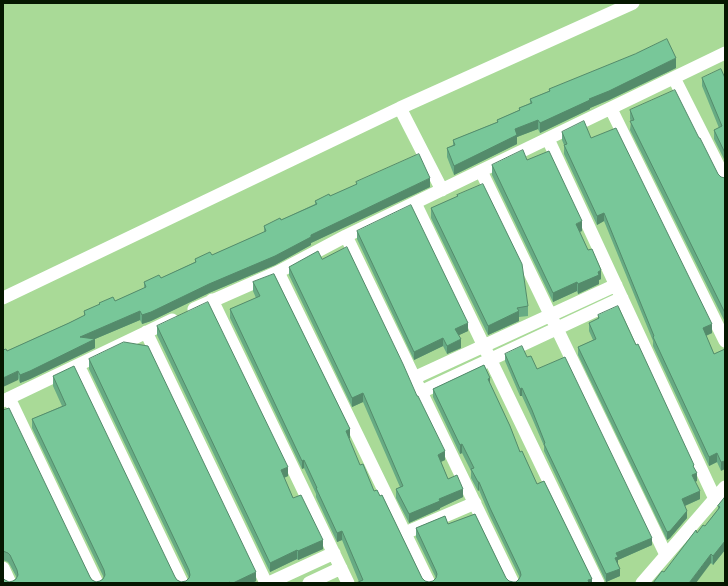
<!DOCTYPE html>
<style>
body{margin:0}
#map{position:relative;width:728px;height:586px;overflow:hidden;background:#a9da97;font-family:"Work Sans",sans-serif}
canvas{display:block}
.frame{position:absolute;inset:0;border:4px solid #061701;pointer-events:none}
</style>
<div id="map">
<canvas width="728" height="586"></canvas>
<div class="frame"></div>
</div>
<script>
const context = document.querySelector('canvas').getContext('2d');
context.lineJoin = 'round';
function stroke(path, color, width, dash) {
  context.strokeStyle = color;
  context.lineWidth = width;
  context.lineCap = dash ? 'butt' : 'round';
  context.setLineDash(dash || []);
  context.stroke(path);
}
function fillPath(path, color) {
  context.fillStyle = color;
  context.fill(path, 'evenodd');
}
stroke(new Path2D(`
 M 674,78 L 725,179
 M 400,108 L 442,190
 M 611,109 L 725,341
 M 548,139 L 715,499
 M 481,171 L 666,555
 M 415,203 L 598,583
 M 346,236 L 513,583
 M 278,272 L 429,583
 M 3,298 L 400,108 L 633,3
 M 212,300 L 348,583
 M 194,309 L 278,272 L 346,236 L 725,53
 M 146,332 L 266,583
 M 78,365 L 182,583
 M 414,378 L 616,285
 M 421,392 L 622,298
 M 9,398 L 97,583
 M 3,401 L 172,320
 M 405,533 L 475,503
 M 3,568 L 10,583
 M 269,583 L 334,553
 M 309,583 L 341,568
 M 642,583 L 725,487`), '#fff', 13);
fillPath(new Path2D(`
 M 676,68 L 609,100 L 590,108 L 590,109 L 540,133 L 538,129 L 517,137 L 517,144 L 454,175 L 447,157 L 447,148 L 453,145 L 453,140 L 497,122 L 497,120 L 519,110 L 519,108 L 530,103 L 530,99 L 549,91 L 549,89 Z
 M 702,78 L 725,78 L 725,161 L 714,139 L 714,130 L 719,128 L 702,86 Z
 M 630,110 L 699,138 L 718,174 L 721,177 L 725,178 L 725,322 L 630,130 L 631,121 L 630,119 Z
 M 562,132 L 591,138 L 712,333 L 706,336 L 714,354 L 725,349 L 721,471 L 717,462 L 709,466 L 653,346 L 653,341 L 604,221 L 597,225 L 564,154 L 564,145 L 562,140 Z
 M 527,160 L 582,231 L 580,232 L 601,279 L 599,280 L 599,284 L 578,294 L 577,291 L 553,302 L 492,175 L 492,165 Z
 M 356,182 L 430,187 L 311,243 L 311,245 L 275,265 L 209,293 L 151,321 L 142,324 L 140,320 L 95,339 L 95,348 L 30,379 L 20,383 L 7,351 L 84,316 L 84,311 L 99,305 L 99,303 L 115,301 L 144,288 L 144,282 L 161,278 L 195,262 L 195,259 L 212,255 L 264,232 L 264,226 L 281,220 L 315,204 L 315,201 L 330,196 L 356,185 Z
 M 457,195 L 528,306 L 528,316 L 519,317 L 519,321 L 488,335 L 431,218 L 431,208 L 457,197 Z
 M 357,231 L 468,331 L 459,335 L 461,348 L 447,354 L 443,346 L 414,360 L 357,239 Z
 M 322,259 L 445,460 L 441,462 L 448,479 L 463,497 L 440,508 L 440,509 L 409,523 L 396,498 L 396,489 L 400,487 L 363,402 L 352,407 L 289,275 L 289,267 Z
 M 274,274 L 350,429 L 350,438 L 349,439 L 360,465 L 363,464 L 374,491 L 377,490 L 380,496 L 382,495 L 422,578 L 425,581 L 429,582 L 433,581 L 436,578 L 416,537 L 416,528 L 445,516 L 448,524 L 475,514 L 506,578 L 509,581 L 513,582 L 516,582 L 520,578 L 490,516 L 479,490 L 478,491 L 471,478 L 471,471 L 462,453 L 460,454 L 433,397 L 433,389 L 484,365 L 490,378 L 490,384 L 510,426 L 520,452 L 522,451 L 537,484 L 544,481 L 592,579 L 592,583 L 356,583 L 359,582 L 342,540 L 337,542 L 316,497 L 316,494 L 304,468 L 302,469 L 230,318 L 230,309 L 256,298 L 253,291 L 253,282 Z
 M 598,315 L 636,345 L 694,468 L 697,481 L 695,482 L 700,499 L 685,506 L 687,518 L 670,538 L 667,540 L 578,355 L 578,347 L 593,340 L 589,331 L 589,323 L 598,319 Z
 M 157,326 L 288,476 L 284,478 L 293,498 L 323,549 L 298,560 L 297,559 L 270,572 L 157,335 Z
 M 505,354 L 527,357 L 537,369 L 652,545 L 618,560 L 618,565 L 620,576 L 606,582 L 544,451 L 544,446 L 532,418 L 522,396 L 520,396 L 505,361 Z
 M 89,359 L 256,581 L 252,583 L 3,583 L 5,580 L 9,582 L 13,581 L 17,578 L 10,565 L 8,562 L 3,560 L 3,410 L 90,577 L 92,580 L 96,582 L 100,581 L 104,578 L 32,428 L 32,419 L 62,406 L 53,386 L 53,376 L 175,577 L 177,580 L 181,582 L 186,581 L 189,578 L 89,369 Z
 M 725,497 L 725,550 L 713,565 L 711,563 L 664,572 L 697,533 L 705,526 L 718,509 L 718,506 Z`), '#67ab84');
fillPath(new Path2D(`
 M 676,58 L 676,68 L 609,100 L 590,108 L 590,109 L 540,133 L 540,123 L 589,99 Z
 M 538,120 L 538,129 L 517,137 L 517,144 L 454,175 L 454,166 L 515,129 Z
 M 430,178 L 430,187 L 311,243 L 311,245 L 275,265 L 209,293 L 151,321 L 142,324 L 142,315 Z
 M 604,213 L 604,221 L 597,225 L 597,216 Z
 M 582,221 L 582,231 L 576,233 L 576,224 Z
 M 601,270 L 601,279 L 599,280 L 599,284 L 578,294 L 578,284 Z
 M 577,282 L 577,291 L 553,302 L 553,293 Z
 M 140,311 L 140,320 L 95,339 L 95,348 L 30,379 L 20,383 L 20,375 L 80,337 Z
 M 519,311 L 519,321 L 488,335 L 488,326 Z
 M 468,323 L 468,331 L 455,337 L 455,329 Z
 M 712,324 L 712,333 L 703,337 L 703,328 Z
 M 443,338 L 443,346 L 414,360 L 414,352 Z
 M 461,339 L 461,348 L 447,354 L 447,346 Z
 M 18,371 L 18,380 L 3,387 L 3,378 Z
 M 490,378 L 490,386 L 488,379 Z
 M 522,388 L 522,396 L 520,396 L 520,389 Z
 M 363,393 L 363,402 L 352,407 L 352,398 Z
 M 350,429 L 350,438 L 346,440 L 346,431 Z
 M 462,444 L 462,453 L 460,454 L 460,445 Z
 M 445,451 L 445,460 L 438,463 L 438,455 Z
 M 717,453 L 717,462 L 709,466 L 709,457 Z
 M 304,460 L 304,468 L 302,469 L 302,461 Z
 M 725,461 L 725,469 L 721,471 L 721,462 Z
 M 288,467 L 288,476 L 281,479 L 281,470 Z
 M 697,473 L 697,481 L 692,483 L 692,475 Z
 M 478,482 L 479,482 L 479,490 L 478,491 Z
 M 463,489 L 463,497 L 440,508 L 440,509 L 409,523 L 409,514 L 439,499 Z
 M 700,491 L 700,499 L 682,507 L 682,499 Z
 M 687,511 L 687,518 L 670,538 L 667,540 L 667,532 Z
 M 342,531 L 342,540 L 337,542 L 337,533 Z
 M 652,538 L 652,545 L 618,560 L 618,565 L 615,558 L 616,553 Z
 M 323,540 L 323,549 L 298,560 L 298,551 Z
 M 725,541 L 725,550 L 713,565 L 713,556 Z
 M 297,550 L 297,559 L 270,572 L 270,563 Z
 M 711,554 L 711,563 L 696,583 L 689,583 Z
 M 620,569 L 620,576 L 606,582 L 606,574 Z
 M 256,572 L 256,581 L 252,583 L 233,583 Z
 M 592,579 L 592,583 L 588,583 L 588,580 Z`), '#548b6b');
const building = new Path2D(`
 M 667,39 L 676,58 L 609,91 L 589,99 L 590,100 L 540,123 L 538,120 L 515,129 L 517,135 L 454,166 L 447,148 L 455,145 L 453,140 L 498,122 L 497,120 L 520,110 L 519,108 L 532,103 L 530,99 L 550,91 L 549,89 L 635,54 Z
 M 721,69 L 725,78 L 725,153 L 714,130 L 722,126 L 702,78 Z
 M 675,90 L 699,138 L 700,138 L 718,174 L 721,177 L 725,178 L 725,313 L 630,121 L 634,120 L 630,110 Z
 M 584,121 L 591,138 L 616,128 L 712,324 L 703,328 L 714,354 L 725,349 L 725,461 L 721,462 L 717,453 L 709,457 L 653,337 L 654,336 L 604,213 L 597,216 L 564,145 L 567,144 L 562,132 Z
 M 523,150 L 527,160 L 549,151 L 582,221 L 576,224 L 588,250 L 592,249 L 601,270 L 598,272 L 599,275 L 578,284 L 577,282 L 553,293 L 492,165 Z
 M 419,154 L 430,178 L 311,235 L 311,237 L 275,256 L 209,284 L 151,312 L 142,315 L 140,311 L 80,337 L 95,339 L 30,371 L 20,375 L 18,371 L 3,378 L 3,350 L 6,349 L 7,351 L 69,323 L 85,315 L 84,311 L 100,304 L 99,303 L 113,297 L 115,301 L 146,287 L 144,282 L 159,275 L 161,278 L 196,262 L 195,259 L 210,252 L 212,255 L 266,231 L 264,226 L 280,218 L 281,220 L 317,204 L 315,201 L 329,194 L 330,196 L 357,184 L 356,182 Z
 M 483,184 L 522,264 L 528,306 L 517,308 L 519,311 L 488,326 L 431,208 L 458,196 L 457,195 Z
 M 411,205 L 468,323 L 455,329 L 461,339 L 447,346 L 443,338 L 414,352 L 357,231 Z
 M 347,247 L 403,364 L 417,396 L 418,396 L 445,451 L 438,455 L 448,479 L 457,475 L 463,489 L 439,499 L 440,501 L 409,514 L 396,489 L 403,486 L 363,393 L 352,398 L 289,267 L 318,251 L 322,259 Z
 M 274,274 L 350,429 L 346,431 L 360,465 L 363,464 L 374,491 L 377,490 L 380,496 L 382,495 L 422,578 L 425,581 L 429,582 L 433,581 L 436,578 L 437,574 L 436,571 L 416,528 L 445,516 L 448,524 L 475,514 L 506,578 L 509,581 L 513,582 L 516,582 L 519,579 L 521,575 L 520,571 L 490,508 L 479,482 L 478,482 L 471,469 L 474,468 L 462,444 L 460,445 L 433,389 L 484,365 L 490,378 L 488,379 L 510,426 L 520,452 L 522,451 L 537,484 L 544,481 L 592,579 L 588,580 L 589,583 L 356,583 L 363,580 L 342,531 L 337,533 L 316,488 L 317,488 L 304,460 L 302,461 L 230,309 L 260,296 L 253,282 Z
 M 208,302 L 288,467 L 281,470 L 293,498 L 301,495 L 323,540 L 298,551 L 297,550 L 270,563 L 157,326 Z
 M 618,306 L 636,345 L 638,344 L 694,465 L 693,466 L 697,473 L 692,475 L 700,491 L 682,499 L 687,511 L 670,531 L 667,532 L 578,347 L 596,339 L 589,323 L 599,318 L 598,315 Z
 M 124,342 L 148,346 L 256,572 L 233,583 L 230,583 L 230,582 L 228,583 L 3,583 L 3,578 L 5,580 L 9,582 L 13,581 L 16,579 L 18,575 L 17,570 L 10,555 L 8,553 L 3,551 L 3,410 L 9,408 L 90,577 L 92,580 L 96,582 L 100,581 L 103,579 L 105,575 L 104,570 L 32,419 L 66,405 L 53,376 L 74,366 L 175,577 L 177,580 L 181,582 L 186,581 L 189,578 L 190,575 L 189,570 L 89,359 Z
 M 522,346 L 527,357 L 531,356 L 537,369 L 565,357 L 652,538 L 616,553 L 618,557 L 615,558 L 620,569 L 606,574 L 544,444 L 545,443 L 532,410 L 522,388 L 520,389 L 505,354 Z
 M 725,497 L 725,541 L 713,556 L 711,554 L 689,583 L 653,583 L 662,571 L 664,572 L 696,530 L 697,533 L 703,525 L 705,526 L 720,507 L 718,506 Z`);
fillPath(building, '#78c799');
stroke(building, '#548b6b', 1);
</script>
